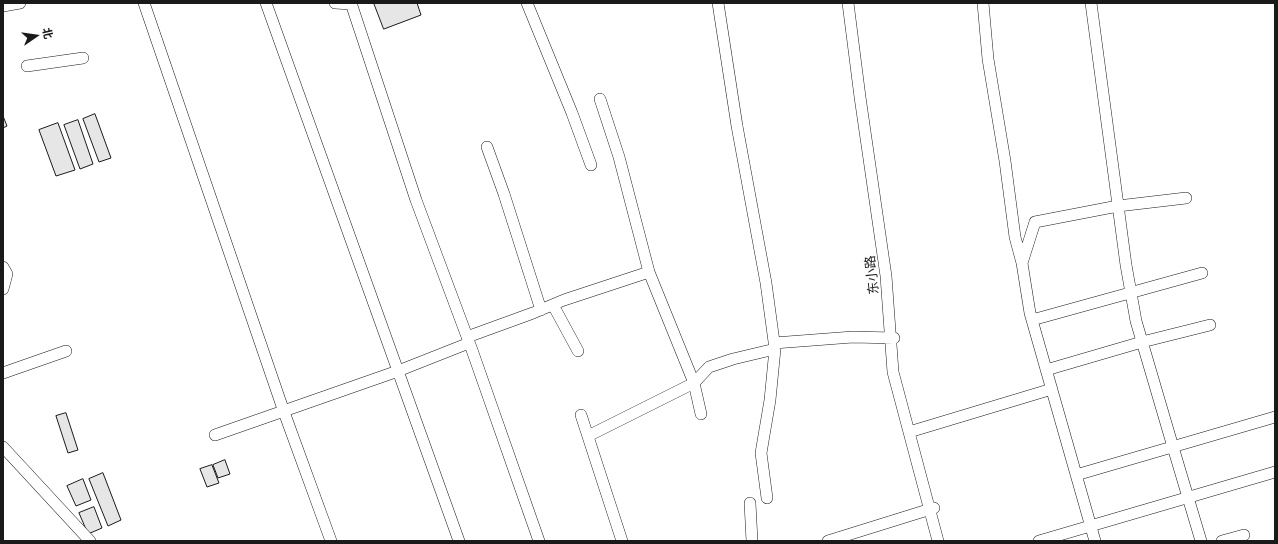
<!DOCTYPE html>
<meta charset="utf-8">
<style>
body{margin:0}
#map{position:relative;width:1278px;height:544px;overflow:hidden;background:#fff;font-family:Barlow,"Noto Sans SC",sans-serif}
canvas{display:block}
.frame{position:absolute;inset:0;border:4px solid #1a1a1a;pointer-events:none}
.north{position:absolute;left:16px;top:16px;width:40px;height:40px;-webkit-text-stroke:3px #fff;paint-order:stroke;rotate:77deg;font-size:11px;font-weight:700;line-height:16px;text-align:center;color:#1a1a1a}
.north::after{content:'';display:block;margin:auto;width:14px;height:18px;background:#1a1a1a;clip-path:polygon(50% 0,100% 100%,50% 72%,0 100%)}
</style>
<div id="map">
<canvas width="1278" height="544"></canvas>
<div class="frame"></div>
<div class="north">北</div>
</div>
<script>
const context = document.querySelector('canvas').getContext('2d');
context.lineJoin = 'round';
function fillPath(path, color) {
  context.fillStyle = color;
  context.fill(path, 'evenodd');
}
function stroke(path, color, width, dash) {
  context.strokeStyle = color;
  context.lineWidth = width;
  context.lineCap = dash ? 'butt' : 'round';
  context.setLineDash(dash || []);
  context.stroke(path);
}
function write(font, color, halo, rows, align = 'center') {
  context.font = font + ' Barlow,"Noto Sans SC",sans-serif';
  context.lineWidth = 3;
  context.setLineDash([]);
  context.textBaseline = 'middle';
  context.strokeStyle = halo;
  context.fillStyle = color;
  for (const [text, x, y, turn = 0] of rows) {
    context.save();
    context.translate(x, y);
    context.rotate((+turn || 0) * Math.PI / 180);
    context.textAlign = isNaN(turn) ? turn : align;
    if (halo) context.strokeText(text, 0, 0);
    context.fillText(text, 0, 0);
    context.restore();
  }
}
const building = new Path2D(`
 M 374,3 L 417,3 L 421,15 L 384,29 Z
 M 95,114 L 111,158 L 99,162 L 83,119 Z
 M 3,116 L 7,126 L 3,128 Z
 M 78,120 L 93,164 L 80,169 L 64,125 Z
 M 58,123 L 75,170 L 56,176 L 39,130 Z
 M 66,413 L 78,450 L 68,453 L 56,416 Z
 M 225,460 L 230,474 L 218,478 L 213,465 Z
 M 212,465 L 219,483 L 207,487 L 200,469 Z
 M 103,473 L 121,520 L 108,526 L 89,479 Z
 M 83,479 L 91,500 L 76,506 L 67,486 Z
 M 94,507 L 102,528 L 88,534 L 79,513 Z`);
fillPath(building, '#e6e6e6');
stroke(building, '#1a1a1a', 1);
const minor = new Path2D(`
 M 144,3 L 284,412 L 331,541
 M 266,3 L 459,541
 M 335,3 L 351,4
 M 351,3 L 416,200 L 472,350 L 539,541
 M 527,3 L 572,113 L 591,165
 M 718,3 L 737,126 L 766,283 L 775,349 L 770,400 L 761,453 L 767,498
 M 848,3 L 860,97 L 886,276 L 893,372 L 938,541
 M 983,3 L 988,59 L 1005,161 L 1015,237 L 1022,263 L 1030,313 L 1095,541
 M 1091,3 L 1126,265 L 1136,321 L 1173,447 L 1201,541
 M 3,6 L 20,3
 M 27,66 L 83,58
 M 600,99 L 619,157 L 649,272 L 694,383 L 701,414
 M 487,147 L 504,194 L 541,310
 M 1022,263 L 1035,222 L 1118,206 L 1186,198
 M 3,267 L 7,274 L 3,289
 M 553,305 L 578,351
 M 1032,320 L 1202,273
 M 467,337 L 533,313 L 564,300 L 649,272
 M 774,343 L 853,337 L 894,338
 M 1046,370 L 1142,342 L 1210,325
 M 3,373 L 66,351
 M 581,415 L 622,541
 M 909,432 L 1052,389
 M 215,435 L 398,371 L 469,343
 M 588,436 L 694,383 L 709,367 L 733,359 L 775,349
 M 3,447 L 90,541
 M 1076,475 L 1275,417
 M 750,503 L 752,541
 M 828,541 L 934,508
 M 1039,541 L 1275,472
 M 1222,541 L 1244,535`);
stroke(minor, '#1a1a1a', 12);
stroke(minor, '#fff', 11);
write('13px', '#1a1a1a', '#fff', [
 ["东小路",872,275,-96]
]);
</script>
